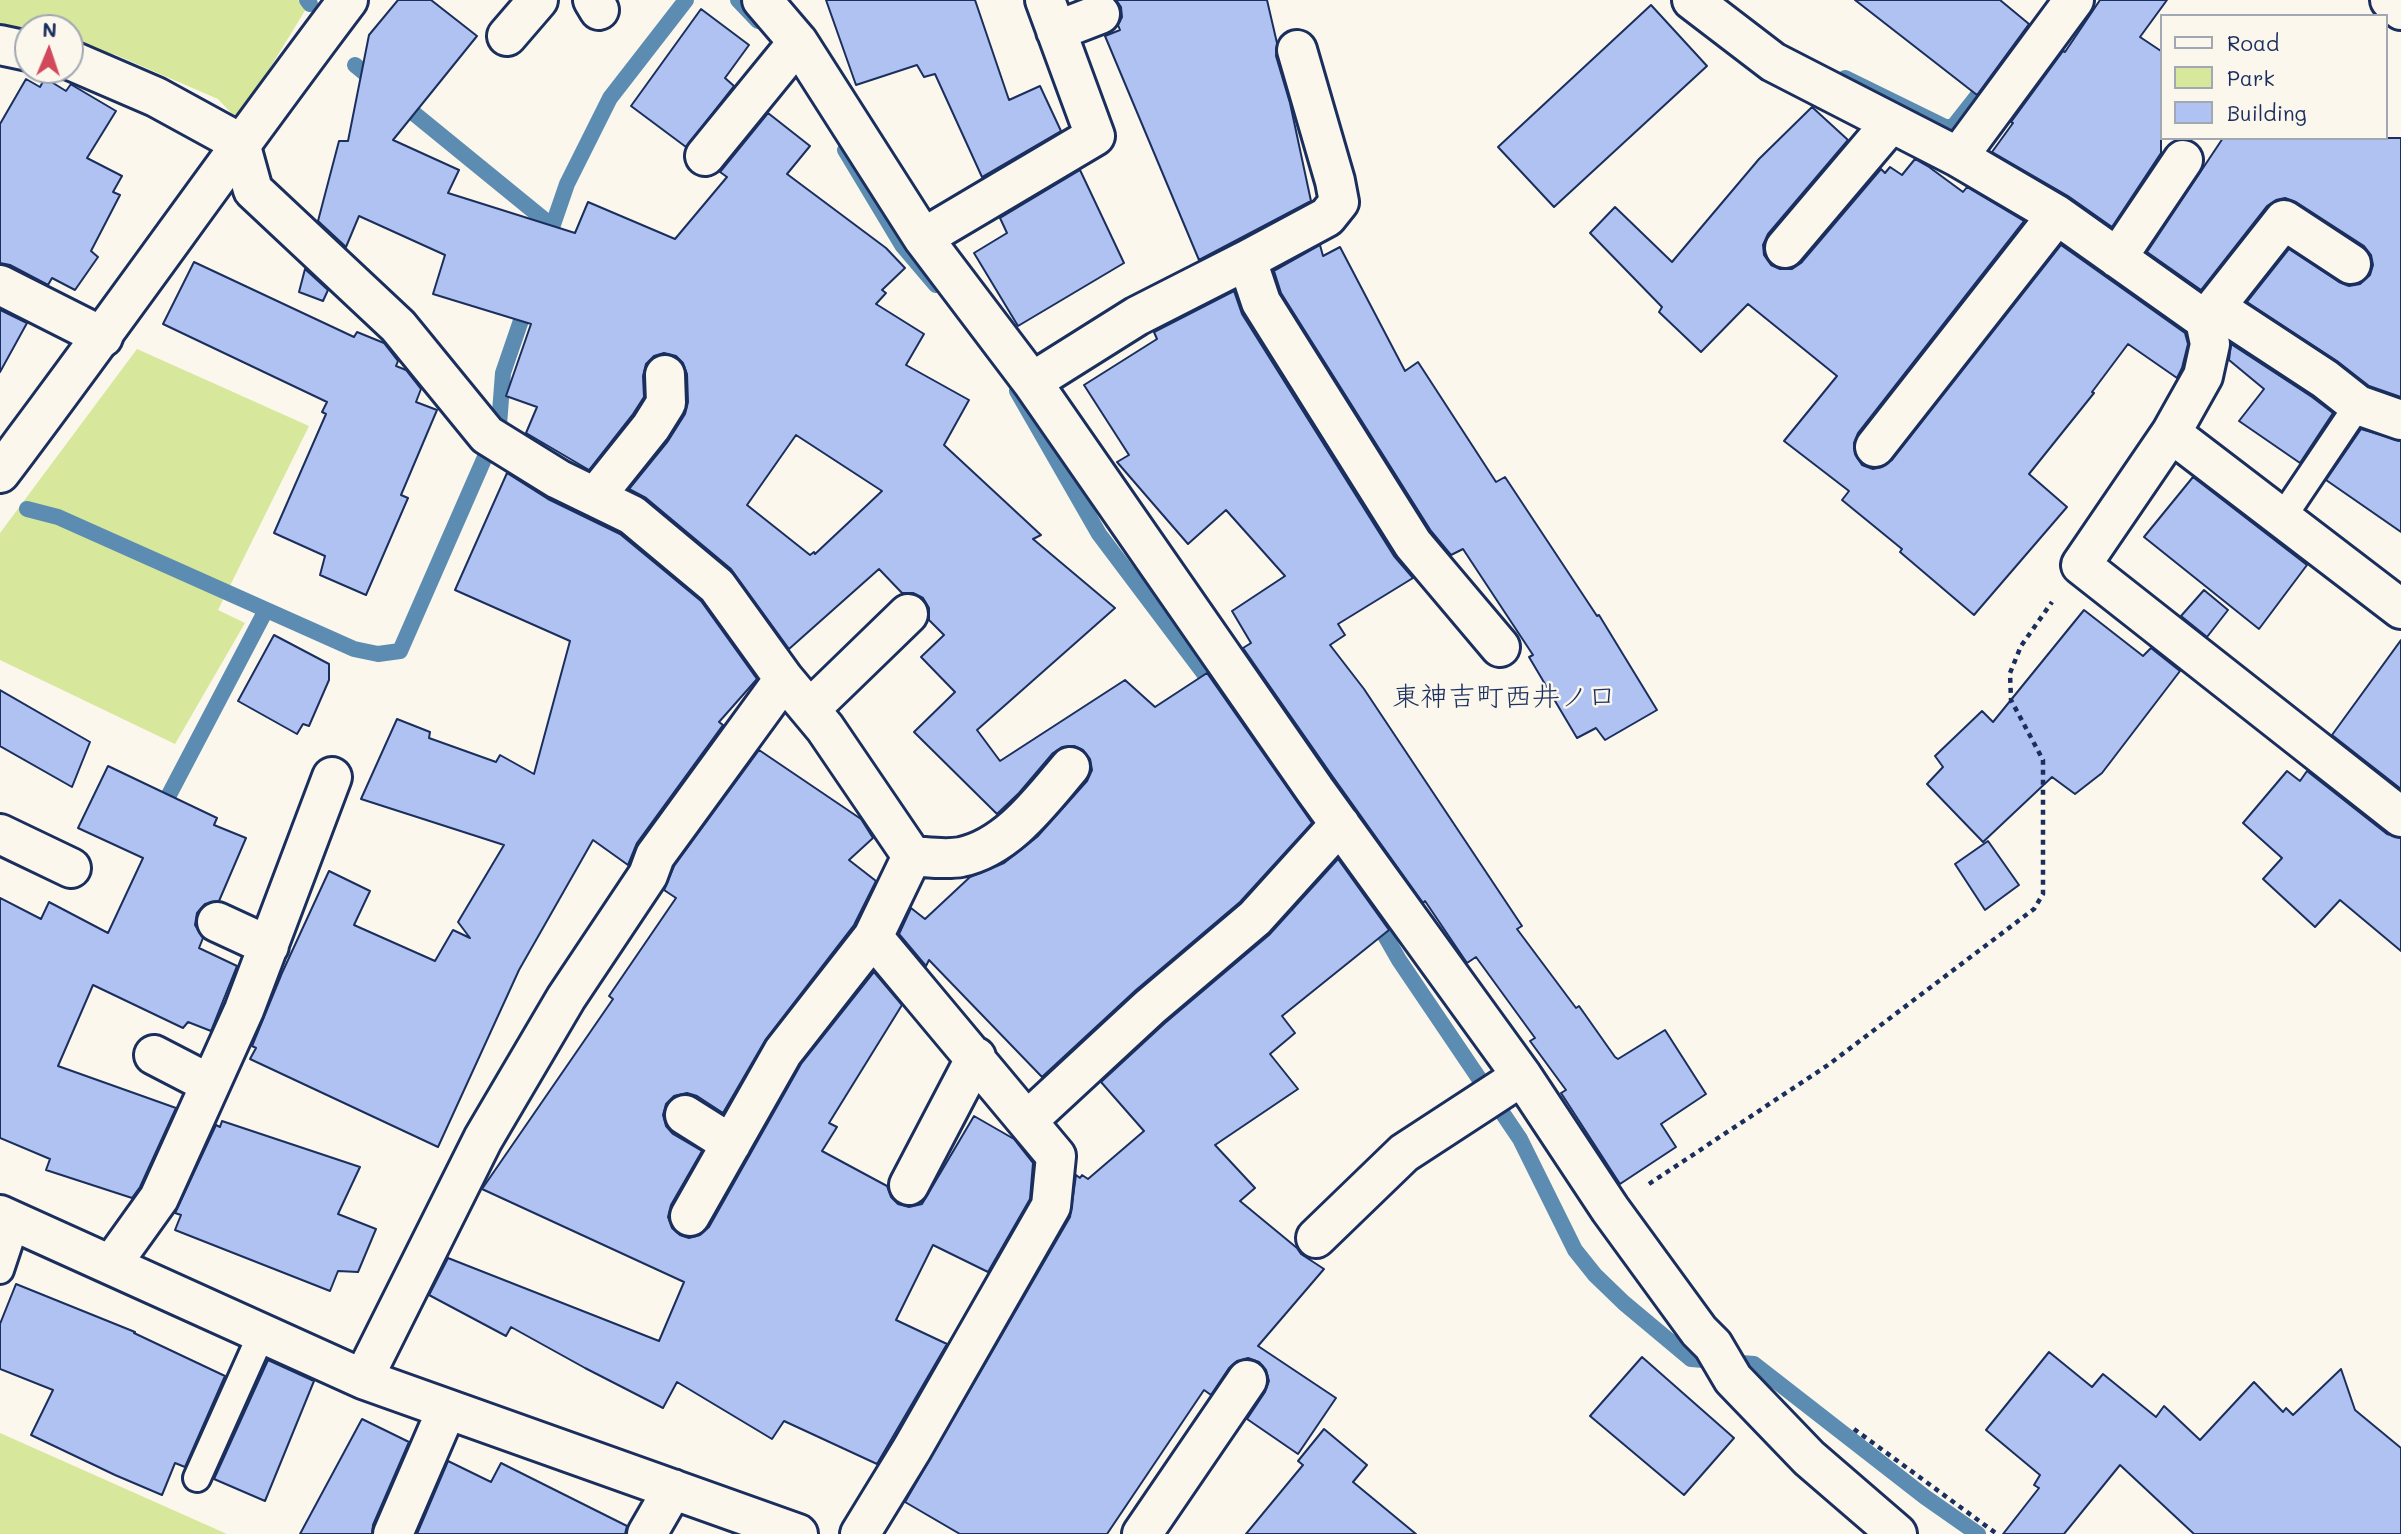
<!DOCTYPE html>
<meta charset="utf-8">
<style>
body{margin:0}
#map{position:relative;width:2401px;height:1534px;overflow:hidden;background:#fbf7ec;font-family:Mali,sans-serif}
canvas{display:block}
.legend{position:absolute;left:2160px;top:14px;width:228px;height:126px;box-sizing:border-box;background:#fbf7ec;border:2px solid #a1a7b3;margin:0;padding:9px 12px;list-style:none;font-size:21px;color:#1b2f5e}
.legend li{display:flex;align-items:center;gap:14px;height:35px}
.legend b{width:35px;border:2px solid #a1a7b3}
.north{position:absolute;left:14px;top:14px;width:70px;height:70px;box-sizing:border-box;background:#fbf7ec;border:2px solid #a1a7b3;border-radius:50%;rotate:2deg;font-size:19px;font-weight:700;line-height:28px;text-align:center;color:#1b2f5e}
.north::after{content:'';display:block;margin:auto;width:24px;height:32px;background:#d1495b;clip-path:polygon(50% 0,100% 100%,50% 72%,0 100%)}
</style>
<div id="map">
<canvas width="2401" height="1534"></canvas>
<ul class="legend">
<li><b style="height:9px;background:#fbf7ec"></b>Road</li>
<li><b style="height:19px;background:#d7e79b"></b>Park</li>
<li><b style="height:19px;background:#afc2f1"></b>Building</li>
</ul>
<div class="north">N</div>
</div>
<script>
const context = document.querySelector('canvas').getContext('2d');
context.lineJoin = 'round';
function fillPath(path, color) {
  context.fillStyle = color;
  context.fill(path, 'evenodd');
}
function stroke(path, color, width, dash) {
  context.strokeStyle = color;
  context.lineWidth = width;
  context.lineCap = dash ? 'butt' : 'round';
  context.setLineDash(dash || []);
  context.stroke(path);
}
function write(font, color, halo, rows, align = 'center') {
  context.font = font + ' Mali,"Klee One",sans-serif';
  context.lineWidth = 5;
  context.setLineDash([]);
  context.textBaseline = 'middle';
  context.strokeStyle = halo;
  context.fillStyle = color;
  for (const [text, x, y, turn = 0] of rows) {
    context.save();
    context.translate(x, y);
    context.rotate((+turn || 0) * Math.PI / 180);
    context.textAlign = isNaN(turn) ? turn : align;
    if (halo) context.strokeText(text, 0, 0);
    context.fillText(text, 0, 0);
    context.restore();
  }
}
fillPath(new Path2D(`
 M 0,0 L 298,0 L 306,9 L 238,120 L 218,99 L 116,55 L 70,43 L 70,28 L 28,28 L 28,32 L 0,25 Z
 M 137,349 L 309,426 L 218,610 L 245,623 L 175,744 L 0,660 L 0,533 Z
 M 0,1433 L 227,1534 L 0,1534 Z`), '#d7e79b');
stroke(new Path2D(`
 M 307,0 L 310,4
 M 738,0 L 758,21
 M 355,65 L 377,83
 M 1845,78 L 1945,127 L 1953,127 L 2019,43
 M 400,102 L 552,226
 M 845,150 L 902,245 L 936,285
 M 546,245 L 567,184 L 610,98 L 686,0
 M 1017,391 L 1099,534 L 1294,793
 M 27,509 L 58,517 L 354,649 L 378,654 L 400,651 L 499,425 L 503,373 L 527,303
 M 160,812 L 266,610
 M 1336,850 L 1399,960 L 1520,1139 L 1575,1250 L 1595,1275 L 1624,1303 L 1691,1359 L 1754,1364 L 1925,1497 L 1978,1534`), '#5c8cb1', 16);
const building = new Path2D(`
 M 398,0 L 431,0 L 477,36 L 393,140 L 459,170 L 448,193 L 575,233 L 588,202 L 675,239 L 727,177 L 720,172 L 768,113 L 810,146 L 787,174 L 886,248 L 905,268 L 882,290 L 886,293 L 876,304 L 924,334 L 906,365 L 969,400 L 944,445 L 1041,535 L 1033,539 L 1115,608 L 977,730 L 1000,761 L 1125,680 L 1155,707 L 1207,673 L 1312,823 L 1240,902 L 1136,990 L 1042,1077 L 929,960 L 926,966 L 899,934 L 911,908 L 925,919 L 970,877 L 1004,863 L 1037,837 L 1087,781 L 1092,770 L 1090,759 L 1083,750 L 1074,746 L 1062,747 L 1053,753 L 1019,793 L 997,814 L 914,732 L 955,692 L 921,657 L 944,635 L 929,620 L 929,608 L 923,598 L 913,593 L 902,593 L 879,569 L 789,649 L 731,569 L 646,498 L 629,489 L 668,441 L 685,414 L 688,402 L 687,374 L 683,363 L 676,356 L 664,353 L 654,356 L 646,364 L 643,376 L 644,397 L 633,414 L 589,470 L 526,433 L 537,407 L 506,396 L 531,324 L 433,294 L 445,255 L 359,216 L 346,247 L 318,221 L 339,141 L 348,141 L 369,35 ZM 796,435 L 882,491 L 815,554 L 814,552 L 810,555 L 747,505 Z
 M 826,0 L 975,0 L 1009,100 L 1040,86 L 1061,131 L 982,177 L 935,74 L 924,77 L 917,65 L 856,85 Z
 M 1116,0 L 1267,0 L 1277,43 L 1276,56 L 1290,103 L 1311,201 L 1199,260 L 1105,36 L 1120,30 L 1118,25 L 1122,17 L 1121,7 Z
 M 1855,0 L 2000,0 L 2029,24 L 1977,95 Z
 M 2100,0 L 2167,0 L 2140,37 L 2161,51 L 2161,153 L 2112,227 L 2068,196 L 1992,152 L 2013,123 L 2011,122 L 2063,51 L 2065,52 Z
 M 1651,5 L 1707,66 L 1554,207 L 1498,147 Z
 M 701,9 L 749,45 L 725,78 L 734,86 L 686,147 L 631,106 Z
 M 45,78 L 66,91 L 71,84 L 72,85 L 116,111 L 87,158 L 122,176 L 113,192 L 120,195 L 91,251 L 98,257 L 75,290 L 52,278 L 48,285 L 10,265 L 0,263 L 0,124 L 26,79 L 40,87 Z
 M 1812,107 L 1848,140 L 1768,234 L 1763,245 L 1764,255 L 1771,265 L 1780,269 L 1792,269 L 1801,263 L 1881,169 L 1885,173 L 1890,167 L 1902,175 L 1915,159 L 1929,167 L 1963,192 L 1967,187 L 2024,221 L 1858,433 L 1854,443 L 1855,454 L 1862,465 L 1873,469 L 1882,467 L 1892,460 L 2061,245 L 2185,333 L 2188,344 L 2182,368 L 2177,378 L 2128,344 L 2092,392 L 2094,393 L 2029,474 L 2067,507 L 1974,615 L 1900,552 L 1902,549 L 1842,500 L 1849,491 L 1784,441 L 1837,376 L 1748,304 L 1701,352 L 1659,312 L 1662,307 L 1590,233 L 1615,207 L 1672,262 L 1759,159 Z
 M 2223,138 L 2401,138 L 2401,397 L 2369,386 L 2337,361 L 2247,302 L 2289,249 L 2339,282 L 2349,286 L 2360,284 L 2370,275 L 2373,265 L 2371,255 L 2364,246 L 2296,202 L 2285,198 L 2276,200 L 2267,206 L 2201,290 L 2147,252 Z
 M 1080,170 L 1124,263 L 1018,326 L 974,253 L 1007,233 L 1000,218 Z
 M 1320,245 L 1323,256 L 1340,247 L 1405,371 L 1418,362 L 1496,482 L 1505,477 L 1597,616 L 1599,615 L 1657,710 L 1605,740 L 1596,728 L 1577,738 L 1529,657 L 1533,655 L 1463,549 L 1451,555 L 1431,531 L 1281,293 L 1274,271 Z
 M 194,262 L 354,337 L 357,332 L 384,343 L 398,361 L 396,366 L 406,370 L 421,389 L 416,402 L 437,410 L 401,495 L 408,498 L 366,595 L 320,575 L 325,556 L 274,533 L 326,414 L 322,412 L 327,402 L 163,324 Z
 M 305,269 L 328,290 L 323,301 L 299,292 Z
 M 1234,291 L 1242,314 L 1394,556 L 1413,578 L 1338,624 L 1345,635 L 1330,645 L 1364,689 L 1522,926 L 1517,929 L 1576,1008 L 1579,1006 L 1615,1057 L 1618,1059 L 1665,1030 L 1706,1094 L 1661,1124 L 1676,1147 L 1620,1184 L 1561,1093 L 1566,1090 L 1530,1041 L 1535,1038 L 1476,957 L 1467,963 L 1425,901 L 1423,903 L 1333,777 L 1243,648 L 1251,643 L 1232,611 L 1285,576 L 1226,510 L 1188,544 L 1117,462 L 1129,455 L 1084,385 L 1157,339 L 1154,332 Z
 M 0,310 L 27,323 L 0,372 Z
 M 2231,344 L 2312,397 L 2333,413 L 2300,463 L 2239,421 L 2264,389 L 2229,360 Z
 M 2361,429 L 2401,441 L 2401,532 L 2326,480 Z
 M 507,473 L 548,499 L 620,534 L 701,601 L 757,679 L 719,722 L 723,725 L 637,843 L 628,865 L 593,840 L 519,970 L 438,1147 L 250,1059 L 256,1048 L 252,1046 L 282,973 L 329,871 L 370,891 L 354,925 L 435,961 L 453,930 L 470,938 L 458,922 L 504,845 L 361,799 L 397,719 L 430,732 L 429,738 L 496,762 L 500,755 L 534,774 L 570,641 L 455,590 Z
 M 2193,477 L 2307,565 L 2259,629 L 2144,537 Z
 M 2204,590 L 2228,610 L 2207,637 L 2181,616 Z
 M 2084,610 L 2143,656 L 2151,648 L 2180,671 L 2102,773 L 2075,794 L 2052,777 L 1983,842 L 1927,784 L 1943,767 L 1935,756 L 1982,711 L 1993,722 Z
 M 274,635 L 329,664 L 329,680 L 309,726 L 303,724 L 297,734 L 238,701 Z
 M 2401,640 L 2401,789 L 2332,735 Z
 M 0,690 L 90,742 L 72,787 L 0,746 Z
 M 759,750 L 861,819 L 873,838 L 849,860 L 876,881 L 854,925 L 766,1039 L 723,1113 L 697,1096 L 687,1093 L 674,1096 L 666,1104 L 663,1115 L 666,1126 L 673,1134 L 702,1151 L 671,1205 L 668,1217 L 672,1228 L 680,1235 L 689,1238 L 700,1235 L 709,1227 L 801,1064 L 874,972 L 902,1005 L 829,1123 L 837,1127 L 822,1151 L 887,1186 L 891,1197 L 898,1204 L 909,1207 L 922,1204 L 974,1116 L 1014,1139 L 1033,1163 L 1030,1199 L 988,1272 L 933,1245 L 896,1320 L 947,1344 L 877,1464 L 784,1421 L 772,1439 L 677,1382 L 663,1408 L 585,1368 L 511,1327 L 506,1336 L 429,1295 L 448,1258 L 659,1341 L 684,1282 L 482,1189 L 613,999 L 609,996 L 676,898 L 664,890 L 674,866 Z
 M 108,766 L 217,818 L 214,825 L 246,838 L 219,901 L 205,904 L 197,913 L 195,925 L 203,938 L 199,948 L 237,966 L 211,1031 L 188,1022 L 183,1028 L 93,985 L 58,1066 L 176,1108 L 140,1187 L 132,1198 L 46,1170 L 50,1159 L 0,1138 L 0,898 L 41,919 L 49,902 L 108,933 L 143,858 L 78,828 Z
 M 2287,771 L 2300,781 L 2307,771 L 2387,834 L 2401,838 L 2401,951 L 2340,900 L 2315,927 L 2263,879 L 2282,858 L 2243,823 Z
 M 1988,841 L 2019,885 L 1985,910 L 1955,864 Z
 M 1338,859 L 1389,930 L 1282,1016 L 1295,1033 L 1270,1054 L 1298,1089 L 1215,1145 L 1255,1188 L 1240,1201 L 1297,1248 L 1301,1254 L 1324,1269 L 1258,1346 L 1336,1398 L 1298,1454 L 1247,1419 L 1265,1392 L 1269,1381 L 1266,1370 L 1259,1362 L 1248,1358 L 1237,1361 L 1229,1368 L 1211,1395 L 1204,1390 L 1107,1534 L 960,1534 L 905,1502 L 1070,1217 L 1076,1175 L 1080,1178 L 1082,1175 L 1088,1179 L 1144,1131 L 1101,1082 L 1165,1023 L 1269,935 Z
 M 222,1121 L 360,1167 L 338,1214 L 376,1229 L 358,1272 L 338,1271 L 330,1291 L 175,1230 L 181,1215 L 175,1213 L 216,1125 L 220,1127 Z
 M 16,1284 L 135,1332 L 134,1333 L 225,1376 L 185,1467 L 175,1463 L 162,1495 L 115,1475 L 31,1435 L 53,1390 L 0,1369 L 0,1324 Z
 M 2049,1352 L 2092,1387 L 2103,1374 L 2156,1417 L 2164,1406 L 2200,1440 L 2254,1382 L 2283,1412 L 2286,1408 L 2293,1415 L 2341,1369 L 2355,1410 L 2401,1448 L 2401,1534 L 2194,1534 L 2120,1465 L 2064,1534 L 2003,1534 L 2039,1488 L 2034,1485 L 2040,1475 L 1986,1430 Z
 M 1642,1357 L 1734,1438 L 1684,1495 L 1590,1416 Z
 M 268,1360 L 314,1381 L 265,1501 L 214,1479 Z
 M 362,1419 L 409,1442 L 373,1525 L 372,1534 L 300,1534 Z
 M 1324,1429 L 1367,1465 L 1353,1482 L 1416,1534 L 1246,1534 L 1303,1465 L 1298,1461 Z
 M 448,1461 L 491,1482 L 501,1463 L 627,1526 L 625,1534 L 417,1534 Z`);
fillPath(building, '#afc2f1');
stroke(building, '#1b2f5e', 2);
const service = new Path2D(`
 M 2282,518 L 2358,405
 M 0,1270 L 16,1222
 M 197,1478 L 262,1333`);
const minor = new Path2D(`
 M 593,0 L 599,10
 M 762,0 L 798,42 L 923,238 L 1032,382 L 1315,790 L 1522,1076 L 1610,1209 L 1699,1331 L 1713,1345 L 1733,1379 L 1809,1458 L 1897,1534
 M 1692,0 L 1773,62 L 1958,157 L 2057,215 L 2205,320 L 2210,344 L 2203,376 L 2171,433 L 2081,565 L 2401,817
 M 2390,0 L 2401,10
 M 1056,31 L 1100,14
 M 507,36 L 538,0
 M 0,45 L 28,51
 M 70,60 L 156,97 L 240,143 L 253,190 L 398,326 L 487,435 L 558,479 L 632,515 L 717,586 L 784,679 L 825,728 L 912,856 L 873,937 L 1056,1156 L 1051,1206 L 912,1449 L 860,1534
 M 705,156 L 798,42
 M 1958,157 L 2074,0
 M 923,238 L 1095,136 L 1045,0
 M 1785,248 L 1891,123
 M 2117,258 L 2183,160
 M 1247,260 L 1327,217 L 1339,202 L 1335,181 L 1297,50
 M 2351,264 L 2284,220 L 2205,320 L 2232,318 L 2325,379 L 2358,405 L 2401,420
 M 0,285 L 103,337
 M 1032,382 L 1137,316 L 1247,260 L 1261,302 L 1413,544 L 1500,647
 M 2171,433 L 2401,609
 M 1875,447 L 2057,215
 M 595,497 L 651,427 L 666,403 L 665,375
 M 810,709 L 908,614
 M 0,834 L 71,868
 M 912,856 C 928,857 945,860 961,857 C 1008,847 1041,801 1070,767
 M 217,922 L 269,946
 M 154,1055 L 210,1084
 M 685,1115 L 731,1144
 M 1028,1120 L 1150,1007 L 1255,918 L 1340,824
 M 909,1185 L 976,1057
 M 0,1215 L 363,1379 L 798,1534
 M 690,1216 L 783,1052 L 873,937
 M 1316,1238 L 1404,1153 L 1522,1076
 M 111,1265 L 159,1198 L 244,1010 L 332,777
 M 363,1379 L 483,1139 L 566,998 L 648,875 L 655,856 L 784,679
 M 393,1534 L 447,1409
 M 647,1534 L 673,1489
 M 1142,1534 L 1247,1380`);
const tertiary = new Path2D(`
 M 0,473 C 118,317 230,156 348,0`);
stroke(service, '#1b2f5e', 32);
stroke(minor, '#1b2f5e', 44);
stroke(tertiary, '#1b2f5e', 44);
stroke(new Path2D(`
 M 1649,1184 L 1828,1065 L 2034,909 L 2043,894 L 2043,760 L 2011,700 L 2010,673 L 2021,646 L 2052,602
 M 1854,1429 L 1997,1534`), '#1b2f5e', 4.5, [5, 5]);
stroke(service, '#fbf7ec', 26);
stroke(minor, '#fbf7ec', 38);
stroke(tertiary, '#fbf7ec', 38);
write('28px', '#1b2f5e', '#fbf7ec', [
 ["東神吉町西井ノ口",1504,697]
]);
</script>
